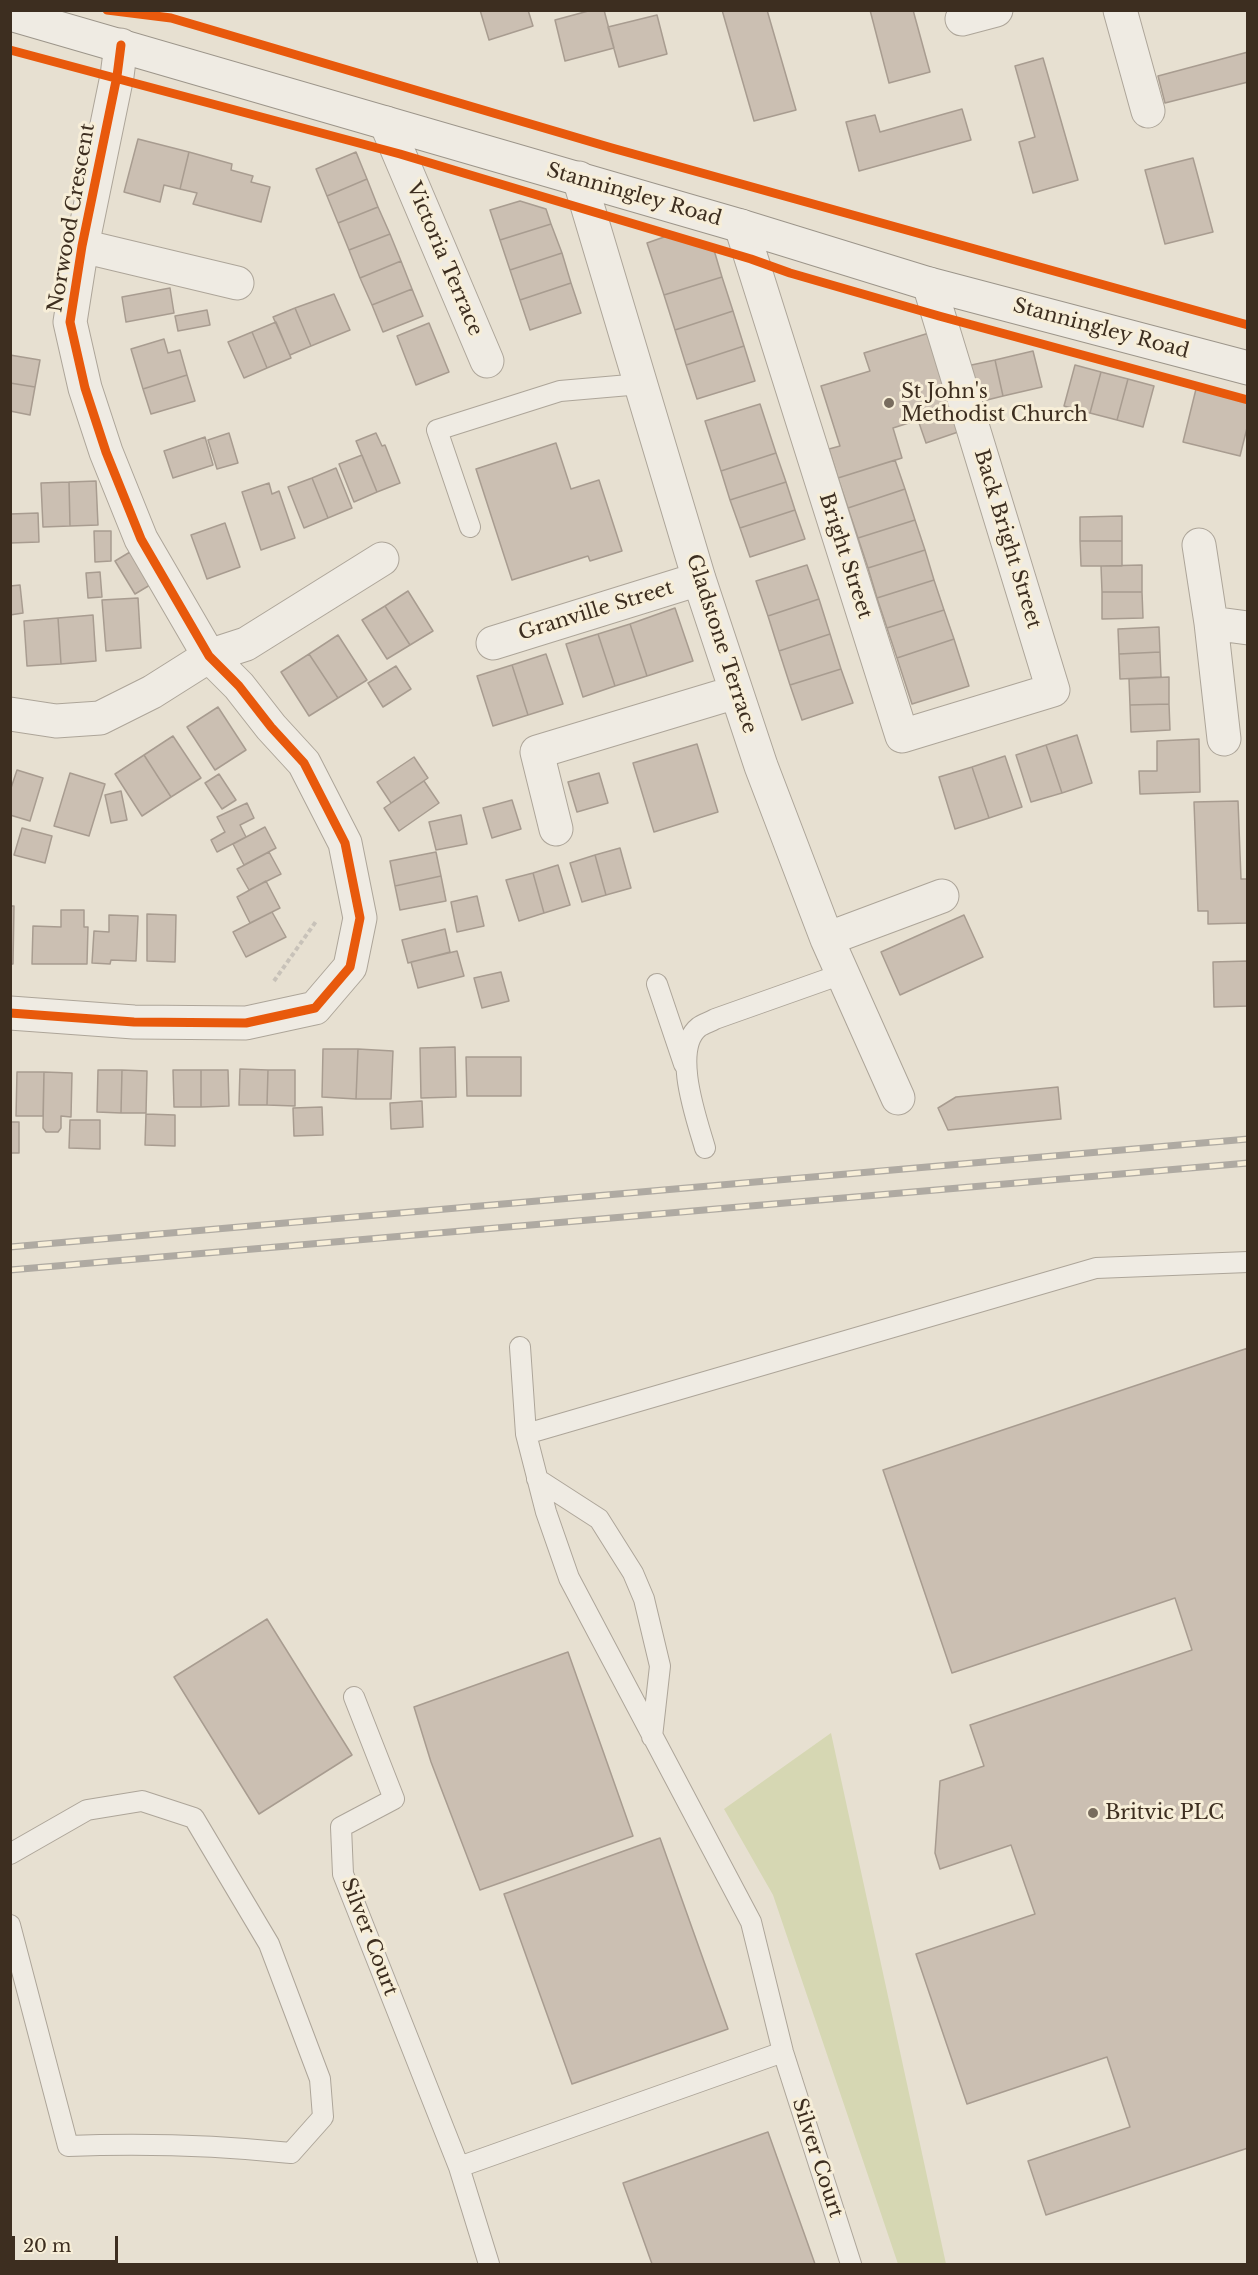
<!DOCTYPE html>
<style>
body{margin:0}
#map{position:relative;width:1258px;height:2275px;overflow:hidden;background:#e7e0d1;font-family:"Libre Baskerville",serif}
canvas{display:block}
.frame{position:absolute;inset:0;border:12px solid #3d2e20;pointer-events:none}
.scale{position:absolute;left:12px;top:2236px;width:106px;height:27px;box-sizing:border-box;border:3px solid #3d2e20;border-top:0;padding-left:8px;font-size:18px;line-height:21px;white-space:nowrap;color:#3d2e20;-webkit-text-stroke:4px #f7eed8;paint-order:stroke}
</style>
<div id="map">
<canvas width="1258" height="2275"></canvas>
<div class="frame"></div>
<div class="scale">20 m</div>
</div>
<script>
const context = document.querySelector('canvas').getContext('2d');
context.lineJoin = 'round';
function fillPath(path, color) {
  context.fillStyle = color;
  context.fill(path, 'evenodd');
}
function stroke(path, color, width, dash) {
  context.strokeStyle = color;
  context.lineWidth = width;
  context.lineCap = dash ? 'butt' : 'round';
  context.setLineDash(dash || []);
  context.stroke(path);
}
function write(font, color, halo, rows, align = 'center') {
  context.font = font + ' "Libre Baskerville",serif';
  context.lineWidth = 6;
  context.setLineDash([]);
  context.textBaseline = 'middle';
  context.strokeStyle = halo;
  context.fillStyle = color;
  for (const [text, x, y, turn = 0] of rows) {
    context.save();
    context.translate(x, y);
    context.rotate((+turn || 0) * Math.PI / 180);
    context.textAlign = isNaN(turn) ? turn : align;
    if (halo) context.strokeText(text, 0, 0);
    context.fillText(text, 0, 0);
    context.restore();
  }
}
fillPath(new Path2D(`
 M 831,1733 L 946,2264 L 898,2264 L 773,1895 L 724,1809 Z`), '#d6d7b3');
const building = new Path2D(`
 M 480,10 L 528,10 L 533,26 L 489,40 Z
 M 592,10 L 604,10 L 614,48 L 565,61 L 555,20 Z
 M 722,10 L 767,10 L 796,110 L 754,121 Z
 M 870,10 L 913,10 L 930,72 L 889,83 Z
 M 657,15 L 667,54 L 619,67 L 608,27 Z
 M 1248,52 L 1248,82 L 1165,103 L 1158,76 Z
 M 1043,58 L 1078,180 L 1033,193 L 1019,142 L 1035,137 L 1015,66 Z
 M 962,109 L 971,140 L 859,171 L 846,122 L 875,115 L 880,132 Z
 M 138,139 L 189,152 L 180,189 L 164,185 L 160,202 L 124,192 Z
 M 189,152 L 232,164 L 231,170 L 253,176 L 251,182 L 270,187 L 261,222 L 193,204 L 197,193 L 180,189 Z
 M 356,152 L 367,179 L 327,196 L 316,169 Z
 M 1193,158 L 1213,232 L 1165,244 L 1145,170 Z
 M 367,179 L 378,207 L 338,223 L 327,196 Z
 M 520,201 L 546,209 L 551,224 L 500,240 L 490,210 Z
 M 378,207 L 390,234 L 349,250 L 338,223 Z
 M 551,224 L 562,253 L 510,270 L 500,240 Z
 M 390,234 L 401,261 L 360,278 L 349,250 Z
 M 667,236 L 714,250 L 722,277 L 664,295 L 647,243 Z
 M 562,253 L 571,283 L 520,300 L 510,270 Z
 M 401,261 L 412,289 L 372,305 L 360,278 Z
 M 722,277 L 733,311 L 675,330 L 664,295 Z
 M 571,283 L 581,313 L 530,330 L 520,300 Z
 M 170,288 L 174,313 L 126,322 L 122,297 Z
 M 412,289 L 423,316 L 383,332 L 372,305 Z
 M 334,294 L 350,330 L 311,346 L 295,308 Z
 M 295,308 L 311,346 L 290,355 L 273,317 Z
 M 207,310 L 210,325 L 178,331 L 175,316 Z
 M 733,311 L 744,346 L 686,365 L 675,330 Z
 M 276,322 L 291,358 L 267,368 L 252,332 Z
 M 429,323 L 449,372 L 416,385 L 397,336 Z
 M 252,332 L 267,368 L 244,378 L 228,342 Z
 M 929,333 L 961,431 L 926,443 L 918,420 L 893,428 L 902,458 L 838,478 L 829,449 L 840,446 L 821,386 L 870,371 L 864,353 Z
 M 164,339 L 168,353 L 180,350 L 187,375 L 143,389 L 131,349 Z
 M 744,346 L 755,381 L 697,399 L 686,365 Z
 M 1033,351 L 1042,387 L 1003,396 L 995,360 Z
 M 10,355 L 40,360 L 35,387 L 10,383 Z
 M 995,360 L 1003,396 L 971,404 L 962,367 Z
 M 1075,365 L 1101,372 L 1090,413 L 1064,406 Z
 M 1101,372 L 1128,379 L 1117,420 L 1090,413 Z
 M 187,375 L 195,401 L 151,414 L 143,389 Z
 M 1128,379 L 1154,386 L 1143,427 L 1117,420 Z
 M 10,383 L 35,387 L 30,415 L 10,411 Z
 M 1196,389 L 1248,402 L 1248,424 L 1240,456 L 1183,442 Z
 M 760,404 L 776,453 L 721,471 L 705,421 Z
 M 229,433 L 238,463 L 217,469 L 208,440 Z
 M 376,433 L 382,446 L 385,445 L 400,483 L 377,492 L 356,441 Z
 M 205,437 L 213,465 L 173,478 L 164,451 Z
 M 556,443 L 571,489 L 599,480 L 622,551 L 590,561 L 588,556 L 512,580 L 476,469 Z
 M 776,453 L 786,482 L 730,500 L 721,471 Z
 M 362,455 L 377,492 L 354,502 L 339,464 Z
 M 895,460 L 905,489 L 848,508 L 838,478 Z
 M 336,468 L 352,508 L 328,518 L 312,478 Z
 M 312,478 L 328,518 L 304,528 L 288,487 Z
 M 96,481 L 98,525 L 70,526 L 69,482 Z
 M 69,482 L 70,526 L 43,527 L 41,483 Z
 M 786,482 L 795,510 L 740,528 L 730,500 Z
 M 269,483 L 272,494 L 279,491 L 295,538 L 261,550 L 242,492 Z
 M 905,489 L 915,520 L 858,538 L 848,508 Z
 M 795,510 L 805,539 L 750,557 L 740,528 Z
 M 38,513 L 39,542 L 10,543 L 10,514 Z
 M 1122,516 L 1122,541 L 1080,541 L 1080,517 Z
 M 915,520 L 925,550 L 868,568 L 858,538 Z
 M 225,523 L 240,567 L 207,579 L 191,535 Z
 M 94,531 L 111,531 L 111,561 L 95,562 Z
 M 1080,541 L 1122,541 L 1122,566 L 1081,566 Z
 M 925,550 L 934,580 L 877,598 L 868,568 Z
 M 130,552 L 150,585 L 135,594 L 115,561 Z
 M 807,565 L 819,599 L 768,616 L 756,581 Z
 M 1142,565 L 1142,592 L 1102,592 L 1101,566 Z
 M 100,572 L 102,597 L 88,598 L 86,573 Z
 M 934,580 L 944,610 L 887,628 L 877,598 Z
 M 20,585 L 23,613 L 10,615 L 10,586 Z
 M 408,591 L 433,631 L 410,645 L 385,606 Z
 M 1102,592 L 1142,592 L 1143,618 L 1102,619 Z
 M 138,598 L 141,648 L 106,651 L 102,600 Z
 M 819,599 L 830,634 L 779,651 L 768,616 Z
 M 385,606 L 410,645 L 387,659 L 362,620 Z
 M 675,608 L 693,661 L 647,676 L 630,624 Z
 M 944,610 L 954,639 L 897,658 L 887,628 Z
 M 93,615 L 96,661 L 61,664 L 58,618 Z
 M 58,618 L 61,664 L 27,666 L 24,621 Z
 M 630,624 L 647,676 L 615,686 L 598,634 Z
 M 1159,627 L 1160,652 L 1119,654 L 1118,629 Z
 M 598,634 L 615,686 L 583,697 L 566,644 Z
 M 830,634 L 841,669 L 790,685 L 779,651 Z
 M 338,635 L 367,680 L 338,698 L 309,654 Z
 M 954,639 L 969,686 L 912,704 L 897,658 Z
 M 1160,652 L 1161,677 L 1120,679 L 1119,654 Z
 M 309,654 L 338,698 L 309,716 L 281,672 Z
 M 546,654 L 563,704 L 528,715 L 512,665 Z
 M 512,665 L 528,715 L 493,726 L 477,676 Z
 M 396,666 L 411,689 L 383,707 L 368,683 Z
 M 841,669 L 853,703 L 802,720 L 790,685 Z
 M 1169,677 L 1169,704 L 1130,705 L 1129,679 Z
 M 1169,704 L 1170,730 L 1131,732 L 1130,705 Z
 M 218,707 L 246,750 L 215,770 L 187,727 Z
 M 1077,735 L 1092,783 L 1062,793 L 1046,745 Z
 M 173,736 L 201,778 L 171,797 L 144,755 Z
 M 1199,739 L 1200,792 L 1140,794 L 1139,771 L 1157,771 L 1157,741 Z
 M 697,744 L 718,812 L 654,832 L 633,763 Z
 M 1046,745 L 1062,793 L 1031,802 L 1016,755 Z
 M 144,755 L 171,797 L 142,816 L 115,774 Z
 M 1005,756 L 1022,807 L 989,818 L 972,767 Z
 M 414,757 L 428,778 L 391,803 L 377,782 Z
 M 972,767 L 989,818 L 955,829 L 939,777 Z
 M 17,770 L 43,778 L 30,821 L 10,815 L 10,791 Z
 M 70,773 L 105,784 L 89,836 L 54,826 Z
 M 599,773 L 608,803 L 577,812 L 568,782 Z
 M 219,774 L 236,800 L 222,809 L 205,783 Z
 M 424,781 L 439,803 L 399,831 L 384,808 Z
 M 121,791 L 127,820 L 111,823 L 105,795 Z
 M 512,800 L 521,829 L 492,838 L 483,808 Z
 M 1238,801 L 1241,879 L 1248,879 L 1248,923 L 1208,924 L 1208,911 L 1198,911 L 1194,802 Z
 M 247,803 L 254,818 L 240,825 L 246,837 L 217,852 L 211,840 L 225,832 L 217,817 Z
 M 461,815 L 467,844 L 436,850 L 429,822 Z
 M 265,827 L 276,848 L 244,865 L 233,844 Z
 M 22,828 L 52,836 L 45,863 L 14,855 Z
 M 620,848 L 631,888 L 606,895 L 595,855 Z
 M 269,852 L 281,874 L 249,890 L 237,869 Z
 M 436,852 L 441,876 L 395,886 L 390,861 Z
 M 595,855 L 606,895 L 582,902 L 570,863 Z
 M 558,865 L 570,905 L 544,913 L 533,873 Z
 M 533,873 L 544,913 L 519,921 L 506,880 Z
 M 441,876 L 446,901 L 400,910 L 395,886 Z
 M 266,881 L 280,908 L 250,923 L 237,897 Z
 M 477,896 L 484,926 L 457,932 L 451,902 Z
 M 10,906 L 14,906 L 13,964 L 10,964 Z
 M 61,910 L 84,910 L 84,927 L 88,927 L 87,964 L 32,964 L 33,926 L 61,927 Z
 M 272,912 L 286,937 L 246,957 L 233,932 Z
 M 147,914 L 176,915 L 175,962 L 147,961 Z
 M 109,915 L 138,916 L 136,961 L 111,960 L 110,964 L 92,963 L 94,931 L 109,932 Z
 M 964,915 L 983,957 L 900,995 L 881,952 Z
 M 445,929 L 450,952 L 408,963 L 402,940 Z
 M 457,951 L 464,976 L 418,988 L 411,962 Z
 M 1248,961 L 1248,1006 L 1214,1007 L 1213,962 Z
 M 501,972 L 509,1001 L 482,1008 L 474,978 Z
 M 455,1047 L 456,1097 L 421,1098 L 420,1048 Z
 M 323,1049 L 358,1049 L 356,1099 L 322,1097 Z
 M 358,1049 L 393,1051 L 391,1099 L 356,1099 Z
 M 466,1057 L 521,1057 L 521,1096 L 467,1096 Z
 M 240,1069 L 268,1070 L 267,1105 L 239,1105 Z
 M 98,1070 L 122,1070 L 121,1113 L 97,1112 Z
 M 122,1070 L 147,1071 L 146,1113 L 121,1113 Z
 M 173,1070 L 201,1070 L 201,1107 L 174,1107 Z
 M 201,1070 L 228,1070 L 229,1106 L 201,1107 Z
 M 268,1070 L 295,1070 L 295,1106 L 267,1105 Z
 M 17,1072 L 44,1072 L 43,1116 L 16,1116 Z
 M 44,1072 L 72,1073 L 71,1117 L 61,1116 L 61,1128 L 58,1132 L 46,1132 L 43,1128 Z
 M 1058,1087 L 1061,1119 L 948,1130 L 938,1108 L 956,1097 Z
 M 422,1101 L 423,1127 L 391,1129 L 390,1103 Z
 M 322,1107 L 323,1135 L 294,1136 L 293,1108 Z
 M 146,1114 L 175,1115 L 175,1146 L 145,1145 Z
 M 70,1120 L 100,1120 L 100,1149 L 69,1148 Z
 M 10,1122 L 19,1122 L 19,1153 L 10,1153 Z
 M 1248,1348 L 1248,2148 L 1046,2215 L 1028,2161 L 1130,2127 L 1107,2057 L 967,2104 L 916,1954 L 1035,1914 L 1011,1845 L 940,1869 L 935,1853 L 940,1781 L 984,1766 L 970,1725 L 1192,1650 L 1175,1598 L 952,1673 L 883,1470 Z
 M 267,1619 L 352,1755 L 259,1814 L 174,1677 Z
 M 568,1652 L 633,1836 L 480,1890 L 431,1762 L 414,1707 Z
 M 660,1838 L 728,2029 L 572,2084 L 504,1894 Z
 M 768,2132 L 815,2264 L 652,2264 L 623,2183 Z`);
fillPath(building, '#cbbfb2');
stroke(building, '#a89c90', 1.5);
const lane = new Path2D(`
 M 470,527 L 437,430 L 560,391 L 641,384
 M 657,984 L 684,1064
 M 705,1148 C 697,1120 671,1049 699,1027 C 703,1024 710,1022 715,1019 L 842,974
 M 520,1347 L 526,1434 L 546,1512 L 569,1578 L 751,1922 L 783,2052 L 851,2264
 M 526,1434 L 1096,1268 L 1248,1262
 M 537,1479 L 599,1519 L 633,1573 L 644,1599 L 660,1666 L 652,1737
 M 354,1697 L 394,1799 L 341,1827 L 343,1874 L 459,2167 L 783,2052
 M 10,1854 L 87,1810 L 142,1801 L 194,1818 L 269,1944 L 320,2079 L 323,2117 L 291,2153 C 215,2145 143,2143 68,2146 L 10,1925
 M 459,2167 L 489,2264`);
const street = new Path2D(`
 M 1120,10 L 1148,111
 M 962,19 L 996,10
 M 386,123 L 487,361
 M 579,178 L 699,579 L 761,766 L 827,939 L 898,1098
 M 741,226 L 902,736 L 1053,690 L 929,284
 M 82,246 L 237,283
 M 1199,545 L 1211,623 L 1248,628
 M 1211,623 L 1224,739
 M 493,643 L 699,579
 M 10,714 L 56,721 L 100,718 L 152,692 L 209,656 L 246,644 L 382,559
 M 556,829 L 537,752 L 736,692
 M 827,939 L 942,896
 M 10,1013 L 134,1022 L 246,1023 L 315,1008 L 350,967 L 360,918 L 345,843 L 304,763 L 271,727 L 239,686 L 209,656 L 141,539 L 106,452 L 85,388 L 70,322 L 82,246 L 117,76 L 121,45`);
const secondary = new Path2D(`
 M 10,14 L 741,226 L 929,284 L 1248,368`);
stroke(lane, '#ada599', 22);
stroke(street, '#ada599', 35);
stroke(secondary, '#9c958a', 35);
stroke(new Path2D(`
 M 274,981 L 317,920`), '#c8c2b9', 4, [4.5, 3]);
stroke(lane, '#efebe3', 20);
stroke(street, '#efebe3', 33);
stroke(secondary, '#efebe3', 33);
const rail = new Path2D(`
 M 10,1247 L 1248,1139
 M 10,1270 L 1248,1163`);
stroke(rail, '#afaaa2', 7);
stroke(rail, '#f7eed8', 4.5, [14]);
stroke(new Path2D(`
 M 107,10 L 171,18 L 612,148 L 1248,325
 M 10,50 L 400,154 L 751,259 L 790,273 L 939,316 L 1248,400
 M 10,1013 L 134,1022 L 246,1023 L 315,1008 L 350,967 L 360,918 L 345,843 L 304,763 L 271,727 L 239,686 L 209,656 L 141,539 L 106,452 L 85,388 L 70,322 L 82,246 L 117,76 L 121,45`), '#e8590c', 9);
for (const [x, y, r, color] of [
 [889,403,6,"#786c5e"],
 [1093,1813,6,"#786c5e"]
]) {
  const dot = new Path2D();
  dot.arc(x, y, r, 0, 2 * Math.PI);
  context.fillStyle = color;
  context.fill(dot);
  stroke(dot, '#f7eed8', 2);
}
write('20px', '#3d2e20', '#f7eed8', [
 ["Stanningley Road",634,195,16],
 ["Norwood Crescent",72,218,-80],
 ["Victoria Terrace",444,259,67],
 ["Stanningley Road",1101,329,15],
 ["Back Bright Street",1007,539,73],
 ["Bright Street",845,556,72],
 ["Granville Street",596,611,-17],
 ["Gladstone Terrace",721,644,72],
 ["Silver Court",369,1937,69],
 ["Silver Court",817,2158,72]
]);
write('20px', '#3d2e20', '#f7eed8', [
 ["St John's",901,392],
 ["Methodist Church",901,415],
 ["Britvic PLC",1105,1813]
], 'left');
</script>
